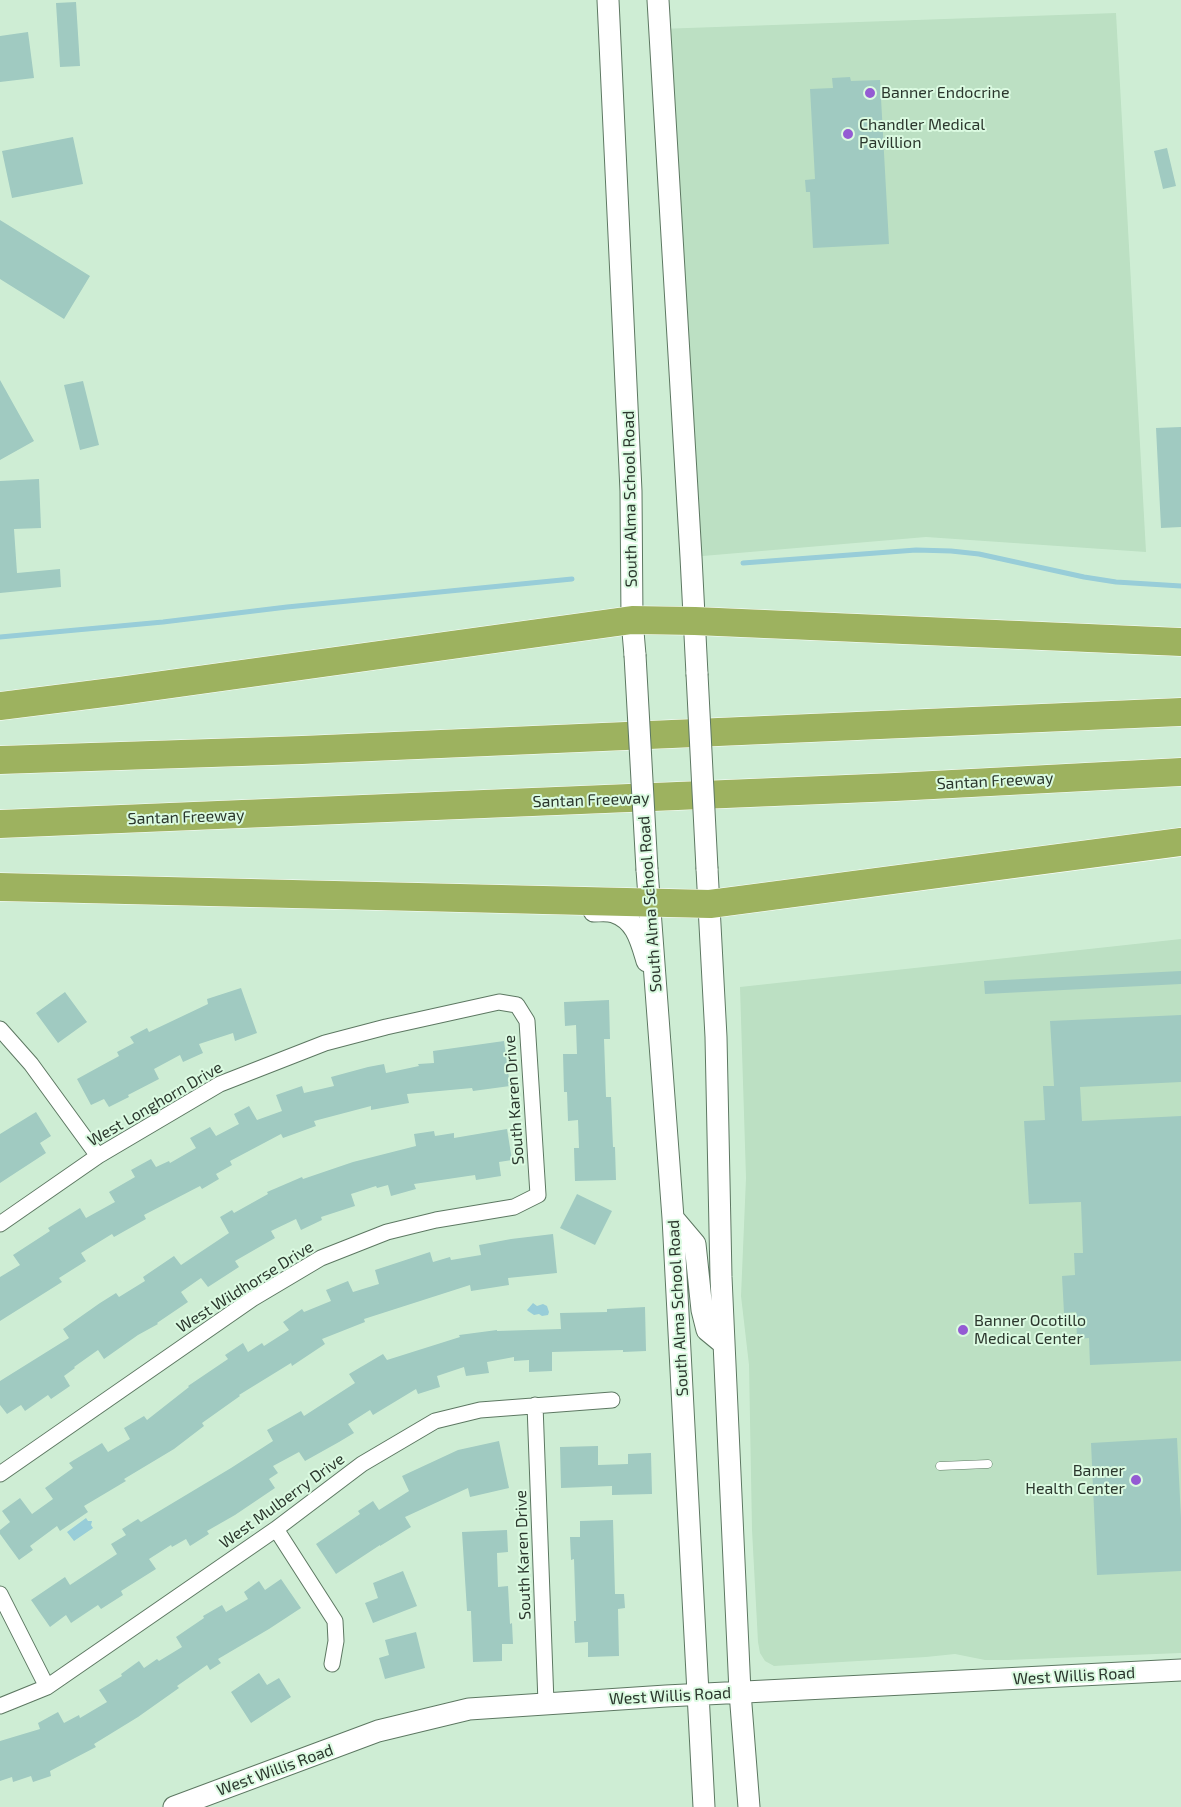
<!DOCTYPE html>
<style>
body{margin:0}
canvas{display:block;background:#ceedd4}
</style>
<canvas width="1181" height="1807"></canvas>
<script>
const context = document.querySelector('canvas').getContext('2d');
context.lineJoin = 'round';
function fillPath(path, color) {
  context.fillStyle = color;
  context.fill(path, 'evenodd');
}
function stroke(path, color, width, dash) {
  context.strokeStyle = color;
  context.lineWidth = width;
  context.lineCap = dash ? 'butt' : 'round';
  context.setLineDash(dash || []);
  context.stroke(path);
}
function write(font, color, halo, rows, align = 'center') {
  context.font = font + ' "Exo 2",sans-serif';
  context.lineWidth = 4;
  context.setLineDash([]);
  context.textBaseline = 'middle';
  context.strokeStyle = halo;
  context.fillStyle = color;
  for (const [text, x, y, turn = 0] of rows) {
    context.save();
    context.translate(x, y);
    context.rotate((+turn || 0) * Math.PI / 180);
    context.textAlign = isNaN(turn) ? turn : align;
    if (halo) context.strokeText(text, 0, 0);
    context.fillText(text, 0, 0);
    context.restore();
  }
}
fillPath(new Path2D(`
 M 1116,13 L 1146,552 L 926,537 L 691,557 L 659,29 Z
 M 1181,939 L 1181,1653 L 1007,1660 L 985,1660 L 955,1654 L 926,1657 L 774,1666 L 765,1661 L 760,1653 L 758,1642 L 752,1530 L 749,1365 L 741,1296 L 746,1178 L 740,987 Z`), '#bce0c3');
fillPath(new Path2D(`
 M 533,1303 L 537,1306 L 543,1304 L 547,1306 L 549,1312 L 548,1315 L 542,1316 L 539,1314 L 534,1315 L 528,1311 L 527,1310 Z
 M 86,1518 L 88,1521 L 92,1521 L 91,1525 L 93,1528 L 74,1541 L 67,1532 Z`), '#98cdd8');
stroke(new Path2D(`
 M 743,563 L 916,550 L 951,551 L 979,554 L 1084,577 L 1116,582 L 1181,586
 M 0,637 L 163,622 L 287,607 L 572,579`), '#98cdd8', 5);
fillPath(new Path2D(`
 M 76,2 L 80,66 L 60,67 L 56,3 Z
 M 28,32 L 34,78 L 0,82 L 0,36 Z
 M 850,77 L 851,81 L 880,80 L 889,244 L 813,248 L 810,192 L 806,192 L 805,180 L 815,179 L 810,89 L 833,88 L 832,78 Z
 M 73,137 L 83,184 L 12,198 L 2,151 Z
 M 1167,148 L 1176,186 L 1163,189 L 1154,151 Z
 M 0,220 L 90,276 L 64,319 L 0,279 Z
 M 0,380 L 34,441 L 0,460 Z
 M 83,381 L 99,445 L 80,450 L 64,385 Z
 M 1181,427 L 1181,527 L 1161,528 L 1156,428 Z
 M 39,479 L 41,528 L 14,529 L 17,573 L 60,569 L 61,587 L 0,593 L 0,481 Z
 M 1181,971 L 1181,984 L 985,994 L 984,981 Z
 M 241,988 L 257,1033 L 235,1041 L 233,1033 L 199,1044 L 203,1053 L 183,1062 L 180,1055 L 154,1069 L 159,1079 L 128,1095 L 129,1097 L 109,1107 L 104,1099 L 91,1105 L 77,1079 L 119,1056 L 117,1052 L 134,1043 L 130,1037 L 147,1028 L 149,1032 L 208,1004 L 207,999 Z
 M 65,992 L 87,1022 L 58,1043 L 36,1013 Z
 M 609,1000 L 610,1039 L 604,1039 L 606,1097 L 611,1097 L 613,1147 L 615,1147 L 616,1180 L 575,1181 L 574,1148 L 579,1148 L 578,1120 L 568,1121 L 567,1092 L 564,1092 L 563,1054 L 577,1054 L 576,1025 L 565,1026 L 564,1002 Z
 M 1181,1015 L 1181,1082 L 1080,1087 L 1082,1121 L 1181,1116 L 1181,1361 L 1090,1365 L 1089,1338 L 1077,1339 L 1076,1312 L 1064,1313 L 1062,1276 L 1075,1275 L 1074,1253 L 1083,1253 L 1081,1202 L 1029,1204 L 1024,1121 L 1045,1120 L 1043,1086 L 1054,1086 L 1050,1021 Z
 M 504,1041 L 510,1086 L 473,1091 L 472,1088 L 407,1094 L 409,1103 L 371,1110 L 371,1106 L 314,1121 L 316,1126 L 283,1138 L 281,1134 L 230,1161 L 232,1165 L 216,1174 L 219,1179 L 202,1189 L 200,1186 L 144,1215 L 146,1219 L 114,1237 L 112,1234 L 81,1253 L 86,1261 L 59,1278 L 62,1282 L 0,1321 L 0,1277 L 20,1265 L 13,1255 L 50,1231 L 48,1228 L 80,1208 L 86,1218 L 115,1202 L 109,1192 L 135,1177 L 131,1170 L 151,1159 L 156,1167 L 169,1161 L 170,1163 L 196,1148 L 190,1138 L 210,1127 L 216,1136 L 239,1124 L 234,1114 L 249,1106 L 257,1120 L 282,1111 L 276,1095 L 302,1086 L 304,1093 L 334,1086 L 331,1077 L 368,1067 L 384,1064 L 386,1073 L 419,1066 L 418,1064 L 434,1063 L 433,1051 Z
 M 36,1112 L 51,1136 L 40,1143 L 46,1153 L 0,1183 L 0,1134 Z
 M 507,1129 L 512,1160 L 499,1162 L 501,1176 L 476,1180 L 475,1175 L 414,1184 L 416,1189 L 391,1196 L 388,1185 L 377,1188 L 376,1186 L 351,1194 L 355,1206 L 321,1217 L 322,1220 L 301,1230 L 296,1219 L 271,1231 L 275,1238 L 235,1261 L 239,1267 L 208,1287 L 201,1278 L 181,1292 L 188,1302 L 157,1323 L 158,1324 L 138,1335 L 104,1359 L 98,1350 L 74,1367 L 75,1368 L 64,1376 L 70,1386 L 51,1399 L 48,1395 L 25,1411 L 21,1405 L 7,1414 L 0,1405 L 0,1381 L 69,1338 L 63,1329 L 100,1303 L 116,1293 L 119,1297 L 145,1281 L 143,1277 L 174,1256 L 181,1265 L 229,1233 L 220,1217 L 232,1210 L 234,1213 L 268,1194 L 267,1192 L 302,1177 L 303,1179 L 353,1162 L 416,1146 L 414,1134 L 434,1131 L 435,1136 L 454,1133 L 454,1138 Z
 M 577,1194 L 612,1211 L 595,1245 L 560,1228 Z
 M 553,1234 L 557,1273 L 508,1278 L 509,1285 L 471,1291 L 470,1285 L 364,1319 L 365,1322 L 322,1339 L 325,1344 L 292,1366 L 291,1363 L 239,1395 L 240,1396 L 202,1423 L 204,1426 L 174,1449 L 124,1479 L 126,1481 L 84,1506 L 88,1512 L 60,1531 L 57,1526 L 30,1546 L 33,1550 L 19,1560 L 0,1534 L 0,1530 L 10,1522 L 2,1511 L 20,1498 L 32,1514 L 53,1499 L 45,1488 L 73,1468 L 69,1463 L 102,1443 L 108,1452 L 130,1439 L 124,1428 L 144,1416 L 147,1420 L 189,1387 L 188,1386 L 228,1359 L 225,1355 L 243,1343 L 248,1352 L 262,1343 L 264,1346 L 289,1330 L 283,1322 L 302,1309 L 304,1312 L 331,1301 L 326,1290 L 348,1281 L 353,1292 L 379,1284 L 375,1270 L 430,1252 L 433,1262 L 450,1257 L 451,1260 L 481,1255 L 479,1245 L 511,1239 Z
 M 645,1307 L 646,1351 L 623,1352 L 623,1350 L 552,1352 L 552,1371 L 529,1372 L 529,1360 L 514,1361 L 514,1357 L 487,1362 L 489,1373 L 466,1376 L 464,1367 L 437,1376 L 440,1387 L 418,1394 L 416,1389 L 373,1415 L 370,1410 L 348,1424 L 354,1433 L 339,1442 L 305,1461 L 299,1452 L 273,1466 L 278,1473 L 269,1479 L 275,1488 L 235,1515 L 207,1531 L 209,1534 L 190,1546 L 186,1539 L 172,1547 L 171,1545 L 149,1559 L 156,1569 L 121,1591 L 123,1595 L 101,1609 L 98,1605 L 71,1623 L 66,1615 L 50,1627 L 31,1600 L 65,1577 L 70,1585 L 117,1554 L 111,1544 L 126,1535 L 122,1529 L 138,1519 L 141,1522 L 231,1468 L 273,1441 L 267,1430 L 301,1411 L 304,1416 L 355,1383 L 349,1374 L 383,1354 L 387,1360 L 460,1337 L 459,1335 L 497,1330 L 497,1331 L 561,1329 L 560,1313 L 607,1312 L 607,1309 Z
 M 1177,1438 L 1181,1518 L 1181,1571 L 1097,1575 L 1091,1443 Z
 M 499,1441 L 509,1488 L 470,1497 L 468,1488 L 405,1517 L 411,1527 L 380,1546 L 380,1545 L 336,1574 L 316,1544 L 360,1514 L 358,1511 L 373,1501 L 379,1510 L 409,1491 L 402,1476 L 458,1450 Z
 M 598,1446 L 598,1465 L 628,1464 L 628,1454 L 651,1453 L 652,1494 L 612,1495 L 612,1486 L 561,1488 L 560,1447 Z
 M 613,1520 L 615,1594 L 624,1594 L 625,1608 L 618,1609 L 619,1656 L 588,1657 L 588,1642 L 575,1643 L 574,1621 L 576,1621 L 574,1559 L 571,1560 L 570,1537 L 580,1537 L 580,1521 Z
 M 507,1530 L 508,1552 L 497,1553 L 498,1587 L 508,1586 L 510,1624 L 512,1623 L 513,1644 L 502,1644 L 502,1661 L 473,1662 L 471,1611 L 467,1611 L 462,1532 Z
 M 403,1571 L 417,1606 L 373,1623 L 365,1603 L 378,1598 L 373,1583 Z
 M 281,1579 L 301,1608 L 269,1629 L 218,1659 L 221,1663 L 210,1670 L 207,1665 L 177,1686 L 179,1688 L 138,1717 L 94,1744 L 96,1747 L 50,1771 L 51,1776 L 33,1782 L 31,1776 L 13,1782 L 12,1777 L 0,1781 L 0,1741 L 40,1729 L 38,1723 L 58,1712 L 64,1723 L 79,1715 L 80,1718 L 107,1702 L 99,1690 L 122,1676 L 121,1674 L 139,1661 L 144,1668 L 157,1659 L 159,1661 L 182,1647 L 176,1637 L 204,1618 L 203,1616 L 222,1605 L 226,1612 L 248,1599 L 244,1592 L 259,1581 L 265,1590 Z
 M 416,1632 L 425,1668 L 385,1679 L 379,1658 L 389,1655 L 385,1640 Z
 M 259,1673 L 267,1685 L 279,1678 L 291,1697 L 251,1723 L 231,1692 Z`), '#a0cac1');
const lane = new Path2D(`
 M 940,1466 L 988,1464`);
const street = new Path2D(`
 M 0,1029 L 31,1064 L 98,1156
 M 0,1224 L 98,1156 L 220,1084 L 325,1043 L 386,1027 L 499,1002 L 517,1005 L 527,1021 L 538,1195 L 514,1207 L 436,1220 L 387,1232 L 321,1258 L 252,1299 L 0,1474
 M 535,1405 L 546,1703
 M 276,1529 L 335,1621 L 336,1641 L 332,1664
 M 0,1594 L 47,1687
 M 0,1706 L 47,1687 L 276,1529 L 362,1464 L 435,1421 L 480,1410 L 612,1400`);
const secondary = new Path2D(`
 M 608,0 L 631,491 L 632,620 L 635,655
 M 658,0 L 691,557 L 697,674
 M 707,869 L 716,1037 L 721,1277 L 740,1692 L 749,1807
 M 647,870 L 673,1218 L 704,1807
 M 594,911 C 600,911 608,910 614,912 C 636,919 641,941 647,961
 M 673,1218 L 695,1244 L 702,1310 L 707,1330 L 724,1344
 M 174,1807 L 378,1731 L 469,1709 L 666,1696 L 1181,1670`);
const highway = new Path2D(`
 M 0,706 L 120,691 L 632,620 L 695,621 L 1181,642
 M 0,760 L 302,750 L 1181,712
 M 0,824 L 895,787 L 1181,772
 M 0,887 L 710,904 L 1181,842`);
stroke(lane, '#5d7862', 9);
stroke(street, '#5d7862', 17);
stroke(secondary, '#5d7862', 23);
stroke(highway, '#fff', 29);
stroke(lane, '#fff', 8);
stroke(street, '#fff', 15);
stroke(secondary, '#fff', 21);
stroke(highway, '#9db25f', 28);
const secondaryBridge = new Path2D(`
 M 635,655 L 647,870
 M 697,674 L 707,869`);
stroke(secondaryBridge, '#5d7862', 23, []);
stroke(secondaryBridge, '#fff', 21);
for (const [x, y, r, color] of [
 [870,93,6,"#945bd3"],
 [848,134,6,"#945bd3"],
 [963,1330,6,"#945bd3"],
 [1136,1480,6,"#945bd3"]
]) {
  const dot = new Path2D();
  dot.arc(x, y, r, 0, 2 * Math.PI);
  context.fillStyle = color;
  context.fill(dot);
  stroke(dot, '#dbfae1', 2);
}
write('16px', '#2b372d', '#dbfae1', [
 ["Banner Endocrine",881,93],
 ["Chandler Medical",859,125],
 ["Pavillion",859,143],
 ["Banner Ocotillo",974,1321],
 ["Medical Center",974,1339],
 ["Banner",1125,1471,"right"],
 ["Health Center",1125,1489,"right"]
], 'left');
write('16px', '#2b372d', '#dbfae1', [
 ["South Alma School Road",630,499,-91],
 ["Santan Freeway",995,781,-3],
 ["Santan Freeway",591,800,-2],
 ["Santan Freeway",186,817,-2],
 ["South Alma School Road",650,904,-94],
 ["South Karen Drive",514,1100,-94],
 ["West Longhorn Drive",155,1104,-30],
 ["West Wildhorse Drive",245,1287,-32],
 ["South Alma School Road",678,1308,-93],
 ["West Mulberry Drive",282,1501,-36],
 ["South Karen Drive",523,1555,-92],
 ["West Willis Road",1074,1676,-3],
 ["West Willis Road",670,1696,-3],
 ["West Willis Road",275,1770,-20]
]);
</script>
